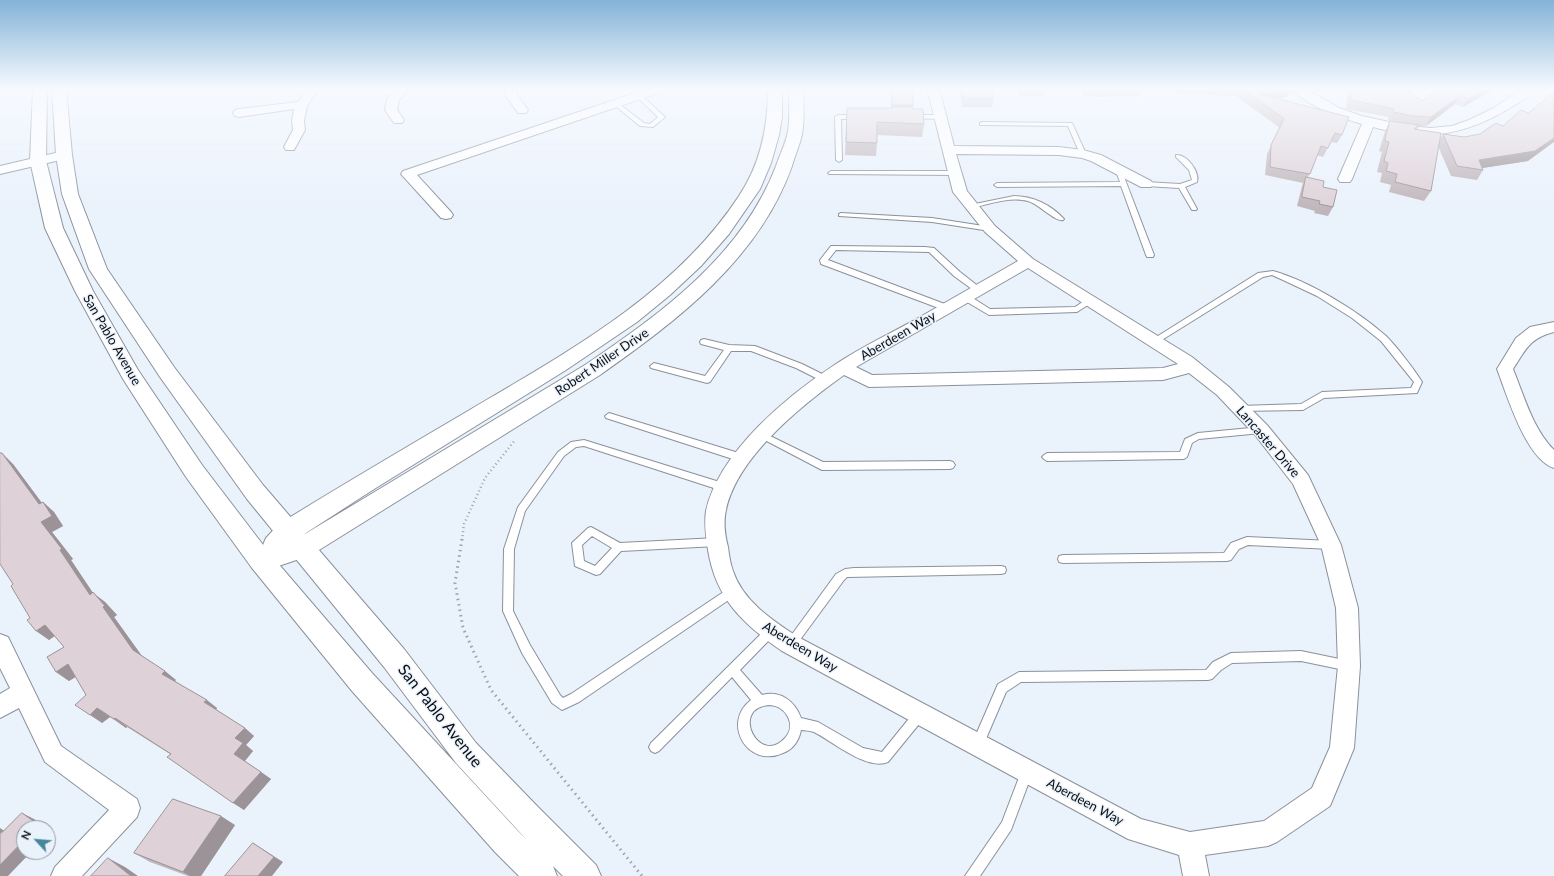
<!DOCTYPE html>
<style>
body{margin:0}
#map{position:relative;width:1554px;height:876px;overflow:hidden;background:#eaf2fc;font-family:Lato,sans-serif}
canvas{display:block}
.north{position:absolute;left:16px;top:820px;width:40px;height:40px;box-sizing:border-box;background:#eaf2fc;border:1px solid #91969e;border-radius:50%;rotate:296deg;font-size:11px;font-weight:700;line-height:16px;text-align:center;color:#0b0d10}
.north::after{content:'';display:block;margin:auto;width:14px;height:18px;background:#468899;clip-path:polygon(50% 0,100% 100%,50% 72%,0 100%)}
</style>
<div id="map">
<canvas width="1554" height="876"></canvas>
<div class="north">N</div>
</div>
<script>
const context = document.querySelector('canvas').getContext('2d');
context.lineJoin = 'round';
function stroke(path, color, width, dash) {
  context.strokeStyle = color;
  context.lineWidth = width;
  context.lineCap = dash ? 'butt' : 'round';
  context.setLineDash(dash || []);
  context.stroke(path);
}
function fillPath(path, color) {
  context.fillStyle = color;
  context.fill(path, 'evenodd');
}
function write(font, color, halo, rows, align = 'center') {
  context.font = font + ' Lato,sans-serif';
  context.lineWidth = 3;
  context.setLineDash([]);
  context.textBaseline = 'middle';
  context.strokeStyle = halo;
  context.fillStyle = color;
  for (const [text, x, y, turn = 0] of rows) {
    context.save();
    context.translate(x, y);
    context.rotate((+turn || 0) * Math.PI / 180);
    context.textAlign = isNaN(turn) ? turn : align;
    if (halo) context.strokeText(text, 0, 0);
    context.fillText(text, 0, 0);
    context.restore();
  }
}
const service = new Path2D(`
 M 638,96 L 642,96 L 665,117 L 653,127 L 640,126 L 614,105 L 619,104 L 644,123 L 650,124 L 658,117 L 638,98 Z
 M 838,115 L 857,115 L 860,117 L 857,119 L 841,119 L 842,160 L 839,162 L 836,160 L 835,117 Z
 M 912,115 L 940,115 L 943,117 L 940,119 L 910,118 L 910,116 Z
 M 982,122 L 1072,123 L 1086,154 L 1083,156 L 1080,154 L 1068,126 L 980,125 L 980,123 Z
 M 1176,155 C 1187,154 1200,172 1197,182 L 1185,187 L 1197,209 L 1196,210 L 1192,210 L 1179,188 L 1146,186 L 1143,184 L 1146,182 L 1180,184 L 1192,180 L 1189,170 L 1176,157 Z
 M 1118,167 L 1121,169 L 1154,255 L 1153,257 L 1147,257 L 1146,255 L 1121,186 L 997,187 L 994,185 L 997,183 L 1120,182 L 1115,169 Z
 M 831,171 L 955,171 L 958,173 L 955,175 L 829,174 L 828,173 Z
 M 1014,196 C 1033,196 1051,205 1064,219 L 1063,220 C 1055,222 1039,204 1028,201 C 1010,196 989,204 972,208 L 969,206 L 970,205 Z
 M 841,213 L 932,218 L 990,227 L 994,229 L 990,231 L 932,222 L 839,216 L 839,214 Z
 M 831,246 L 925,247 L 934,248 L 960,272 L 983,290 L 979,292 L 976,292 L 954,276 L 929,252 L 836,250 L 828,260 L 950,306 L 951,308 L 950,310 L 944,310 L 821,264 L 820,260 Z
 M 1273,271 C 1309,281 1358,311 1386,336 C 1396,346 1415,370 1422,382 L 1417,393 L 1324,398 L 1303,410 L 1237,411 L 1236,409 L 1240,406 L 1301,404 L 1322,392 L 1411,388 L 1414,382 L 1381,341 L 1352,318 L 1317,296 L 1283,280 L 1272,275 L 1263,277 L 1157,343 L 1151,343 L 1150,341 L 1258,273 Z
 M 962,295 L 968,295 L 990,309 L 1075,307 L 1087,299 L 1093,299 L 1094,301 L 1077,312 L 989,315 L 962,299 L 961,297 Z
 M 704,339 L 729,345 L 755,346 L 802,364 L 828,377 L 829,379 L 825,382 L 822,381 L 796,368 L 751,351 L 731,351 L 710,382 L 707,383 L 651,368 L 650,366 L 654,363 L 705,376 L 724,350 L 701,344 L 700,342 L 701,340 Z
 M 609,413 L 745,455 L 747,458 L 745,461 L 742,462 L 606,418 L 605,416 Z
 M 1261,427 L 1265,430 L 1261,433 L 1199,439 L 1192,443 L 1187,457 L 1184,459 L 1047,461 L 1044,459 L 1042,457 L 1044,455 L 1047,453 L 1180,452 L 1185,439 L 1198,433 Z
 M 762,432 L 823,462 L 950,461 L 953,462 L 955,465 L 953,468 L 950,469 L 822,470 L 759,437 L 758,435 L 759,433 Z
 M 584,440 L 726,484 L 728,487 L 726,490 L 723,491 L 584,446 L 576,447 L 564,456 L 525,511 L 514,549 L 513,611 L 530,645 L 560,695 L 563,698 L 571,694 L 728,589 L 732,587 L 736,589 L 737,592 L 736,595 L 579,702 L 562,710 L 552,703 L 522,653 L 503,611 L 504,549 L 518,507 L 558,452 L 571,442 Z
 M 591,527 L 620,543 L 717,538 L 721,539 L 722,542 L 721,545 L 717,546 L 621,551 L 600,574 L 596,575 L 575,566 L 572,543 L 588,528 ZM 592,536 L 612,548 L 595,566 L 584,561 L 582,545 Z
 M 1247,537 L 1331,541 L 1335,542 L 1336,545 L 1335,548 L 1331,549 L 1248,545 L 1239,549 L 1231,560 L 1227,561 L 1063,563 L 1059,562 L 1058,559 L 1059,556 L 1063,555 L 1224,553 L 1231,543 Z
 M 1001,566 L 1005,567 L 1006,570 L 1005,573 L 1001,574 L 847,577 L 844,580 L 794,648 L 790,649 L 786,648 L 785,644 L 836,574 L 845,569 L 854,568 Z
 M 771,626 L 775,628 L 776,631 L 775,634 L 740,670 L 762,695 C 780,690 795,701 801,718 L 818,722 L 863,748 L 882,752 L 916,710 L 920,708 L 924,710 L 926,714 L 924,718 L 888,762 C 867,771 832,741 814,732 C 810,731 805,730 801,730 C 799,740 794,749 783,753 C 748,769 721,723 751,700 L 732,677 L 659,751 L 655,753 L 651,751 L 649,747 L 651,743 L 767,628 ZM 770,705 C 786,706 797,725 785,738 C 759,767 729,707 770,705 Z
 M 1301,651 L 1349,661 L 1353,662 L 1355,666 L 1353,670 L 1349,671 L 1301,661 L 1232,663 L 1221,670 L 1212,679 L 1208,680 L 1021,682 L 1006,692 L 982,748 L 978,750 L 974,748 L 972,744 L 998,684 L 1019,672 L 1206,670 L 1213,662 L 1231,653 Z
 M 1027,765 L 1031,767 L 1033,771 L 1011,830 L 980,876 L 965,876 L 1002,822 L 1023,767 Z`);
const minor = new Path2D(`
 M 308,88 L 319,88 L 307,106 L 304,121 L 305,130 L 294,150 L 286,150 L 284,147 L 293,130 L 292,121 L 294,109 L 239,117 L 235,116 L 233,113 L 235,110 L 239,109 L 298,102 Z
 M 398,88 L 410,88 L 399,100 L 397,110 L 404,120 L 402,123 L 394,123 L 385,110 L 387,99 Z
 M 506,88 L 518,88 L 516,93 L 528,110 L 526,113 L 518,113 L 504,93 Z
 M 650,88 L 668,88 L 667,90 L 417,175 L 451,212 L 453,215 L 451,218 L 446,219 L 441,218 L 401,174 L 403,171 Z
 M 927,88 L 939,88 L 954,146 L 1059,147 L 1083,150 L 1101,155 L 1151,181 L 1153,184 L 1151,187 L 1141,187 L 1091,161 L 1082,158 L 1059,155 L 956,154 L 967,191 L 995,226 L 1033,259 L 1192,357 L 1229,387 L 1267,425 L 1308,475 L 1341,545 L 1358,608 L 1360,666 L 1354,748 L 1330,806 L 1277,842 L 1268,846 L 1205,855 L 1209,876 L 1183,876 L 1179,855 L 1128,839 L 782,651 C 743,624 716,599 708,550 C 706,537 704,524 706,511 C 719,452 788,395 836,364 C 860,348 887,335 913,321 C 948,301 983,281 1018,261 L 985,232 L 953,192 ZM 1028,268 L 1178,364 L 1163,368 L 872,375 L 856,367 ZM 1189,373 L 1217,395 L 1255,435 L 1293,484 L 1321,545 L 1336,608 L 1338,666 L 1330,747 L 1312,788 L 1264,821 L 1190,832 L 1141,819 L 798,637 C 772,620 743,601 733,571 C 730,563 729,555 728,547 C 725,535 723,523 726,510 C 737,457 802,405 844,375 L 869,387 L 1163,380 Z
 M 1292,88 L 1305,88 L 1339,108 L 1362,116 L 1407,126 L 1431,128 L 1452,126 L 1469,120 L 1492,109 L 1524,88 L 1538,88 C 1532,96 1521,101 1513,106 C 1467,135 1427,142 1373,127 L 1352,179 L 1350,182 L 1340,182 L 1338,179 L 1362,124 C 1341,118 1306,106 1292,88 Z
 M 64,151 L 69,152 L 70,155 L 69,158 L 0,174 L 0,166 Z
 M 1554,322 L 1554,332 C 1530,338 1526,349 1513,369 C 1524,396 1533,429 1554,450 L 1554,468 C 1526,459 1507,395 1497,369 L 1516,338 L 1530,327 Z
 M 0,634 L 8,637 L 61,746 L 137,799 L 140,808 L 137,817 L 82,876 L 51,876 L 55,867 L 109,810 L 45,762 L 19,708 L 0,718 L 0,694 L 10,688 L 0,668 Z`);
const secondary = new Path2D(`
 M 768,88 L 782,88 L 782,117 L 779,135 L 771,163 L 760,189 L 729,234 L 701,266 L 670,295 L 637,322 L 566,370 L 371,491 L 295,540 L 585,365 C 662,313 742,255 776,166 C 780,154 786,143 788,131 C 790,117 789,103 789,88 L 803,88 C 803,104 805,119 802,134 C 800,145 795,155 792,166 C 759,259 678,320 600,375 L 311,555 L 261,572 L 252,568 L 249,561 L 252,554 L 265,549 L 263,545 L 266,538 L 279,524 C 342,485 405,448 468,411 C 566,353 675,294 739,196 C 761,163 768,127 768,88 Z`);
const primary = new Path2D(`
 M 33,88 L 47,88 L 46,161 L 63,228 L 93,291 L 138,370 L 202,465 L 270,554 L 372,673 L 517,830 L 526,839 L 456,763 L 384,667 L 247,499 L 160,377 L 89,269 L 62,194 L 56,155 L 52,88 L 66,88 L 72,155 L 78,194 L 107,269 L 174,367 L 263,485 L 404,649 L 476,743 L 538,807 L 596,865 L 601,876 L 563,876 L 553,866 L 557,876 L 519,876 L 495,852 L 352,691 L 252,568 L 186,477 L 123,379 L 75,291 L 45,228 L 30,161 Z`);
stroke(service, '#8b919b', 2);
stroke(minor, '#8b919b', 2);
stroke(secondary, '#8b919b', 2);
stroke(primary, '#8b919b', 2);
stroke(new Path2D(`
 M 462,540 L 464,524 L 485,478 L 515,440`), '#9da3ab', 2.5, [1, 3]);
stroke(new Path2D(`
 M 462,539 L 455,583 L 463,628 L 491,690 L 642,876`), '#9da3ab', 3, [1.5, 4]);
fillPath(service, '#fff');
fillPath(minor, '#fff');
fillPath(secondary, '#fff');
fillPath(primary, '#fff');
fillPath(new Path2D(`
 M 891,88 L 912,88 L 913,107 L 913,109 L 924,124 L 922,137 L 877,135 L 877,143 L 876,156 L 845,155 L 847,108 L 891,108 Z
 M 960,88 L 991,88 L 994,98 L 992,107 L 962,107 L 960,96 Z
 M 1017,88 L 1046,88 L 1044,97 L 1019,95 Z
 M 1080,88 L 1141,88 L 1139,96 L 1092,97 L 1092,95 L 1083,95 Z
 M 1176,88 L 1298,88 L 1296,94 L 1288,94 L 1286,97 L 1278,99 L 1342,135 L 1337,143 L 1331,142 L 1323,157 L 1317,155 L 1308,177 L 1323,187 L 1333,207 L 1328,216 L 1314,213 L 1315,211 L 1297,206 L 1302,186 L 1303,183 L 1265,175 L 1267,154 L 1280,128 L 1236,96 L 1178,94 Z
 M 1313,88 L 1404,88 L 1422,101 L 1442,88 L 1496,88 L 1463,107 L 1455,104 L 1426,126 L 1419,126 L 1417,130 L 1439,140 L 1443,134 L 1528,161 L 1482,168 L 1483,170 L 1477,180 L 1451,176 L 1438,146 L 1431,191 L 1424,201 L 1389,192 L 1391,185 L 1380,182 L 1382,173 L 1377,172 L 1382,152 L 1379,151 L 1385,131 L 1390,121 L 1394,122 L 1388,120 L 1389,117 L 1346,109 L 1348,90 L 1317,92 Z
 M 13,464 L 42,503 L 43,502 L 54,512 L 63,526 L 52,532 L 73,559 L 71,560 L 93,593 L 105,602 L 117,615 L 114,617 L 142,656 L 176,680 L 175,681 L 217,708 L 216,710 L 254,736 L 246,745 L 253,751 L 245,761 L 271,779 L 244,810 L 170,754 L 127,727 L 126,728 L 110,717 L 102,723 L 76,677 L 69,681 L 56,672 L 64,647 L 55,636 L 49,640 L 30,618 L 13,584 Z
 M 235,825 L 201,876 L 188,876 L 150,862 L 134,853 Z`), '#bfb5ba');
fillPath(new Path2D(`
 M 1487,88 L 1496,88 L 1463,107 L 1469,99 Z
 M 1290,89 L 1286,97 L 1259,102 L 1259,94 Z
 M 1461,95 L 1455,104 L 1426,126 L 1431,117 Z
 M 1554,138 L 1554,142 L 1528,161 L 1476,169 L 1479,160 Z
 M 2,453 L 13,464 L 50,514 L 39,504 Z
 M 43,502 L 54,512 L 63,526 L 52,532 L 73,559 L 71,560 L 93,593 L 105,602 L 117,615 L 114,617 L 144,659 L 133,650 L 90,595 L 41,522 Z
 M 45,625 L 57,634 L 49,640 L 36,631 Z
 M 68,664 L 81,673 L 69,681 L 56,672 Z
 M 165,671 L 176,680 L 173,683 L 162,674 Z
 M 207,700 L 217,708 L 215,711 L 204,702 Z
 M 97,708 L 110,717 L 102,723 L 90,715 Z
 M 115,718 L 127,727 L 126,728 L 114,719 Z
 M 245,728 L 254,736 L 246,745 L 253,751 L 244,762 L 234,754 L 235,738 Z
 M 261,772 L 271,779 L 244,810 L 233,803 Z
 M 22,813 L 34,819 L 52,831 L 48,835 L 48,828 L 36,828 Z
 M 221,816 L 235,825 L 201,876 L 190,876 L 183,872 Z
 M 0,828 L 15,838 L 0,832 Z
 M 24,840 L 24,852 L 31,852 L 8,876 L 0,876 L 0,865 Z
 M 253,843 L 283,862 L 272,876 L 258,876 Z
 M 108,858 L 125,867 L 138,876 L 131,876 Z`), '#9b9397');
const building = new Path2D(`
 M 892,88 L 912,88 L 913,105 L 892,105 Z
 M 961,88 L 991,88 L 994,98 L 964,98 Z
 M 1241,88 L 1290,88 L 1290,89 L 1259,94 L 1349,117 L 1342,135 L 1335,133 L 1328,148 L 1321,146 L 1310,174 L 1270,167 L 1271,145 L 1284,119 Z
 M 1352,88 L 1404,88 L 1422,101 L 1442,88 L 1487,88 L 1469,99 L 1461,95 L 1431,117 L 1412,116 L 1393,112 L 1394,109 L 1351,100 Z
 M 1554,92 L 1554,138 L 1535,151 L 1479,160 L 1483,170 L 1457,166 L 1443,134 L 1464,137 L 1480,134 L 1496,123 L 1503,126 L 1521,110 L 1528,113 Z
 M 892,107 L 913,107 L 913,109 L 923,109 L 924,124 L 877,122 L 877,143 L 846,142 L 847,108 L 892,108 Z
 M 1390,121 L 1419,125 L 1414,129 L 1441,133 L 1431,191 L 1395,182 L 1397,174 L 1386,171 L 1388,163 L 1384,161 L 1389,142 L 1385,141 Z
 M 1306,177 L 1324,181 L 1323,187 L 1337,190 L 1333,207 L 1319,204 L 1320,201 L 1302,197 Z
 M 0,453 L 2,453 L 39,504 L 43,502 L 52,516 L 41,522 L 62,549 L 60,550 L 90,595 L 93,592 L 105,606 L 103,607 L 133,650 L 165,671 L 162,674 L 207,700 L 204,702 L 245,728 L 235,738 L 243,743 L 234,754 L 261,772 L 233,803 L 167,757 L 171,754 L 115,718 L 114,719 L 97,708 L 90,715 L 75,705 L 86,695 L 68,664 L 56,672 L 47,657 L 64,647 L 45,625 L 36,631 L 27,620 L 30,618 L 11,586 L 13,584 L 0,564 Z
 M 173,799 L 221,816 L 183,872 L 134,853 Z
 M 22,813 L 39,825 L 36,828 L 24,828 L 24,840 L 0,865 L 0,832 L 1,833 Z
 M 253,843 L 274,857 L 258,876 L 225,876 Z
 M 108,858 L 131,876 L 91,876 Z`);
fillPath(building, '#ded2d8');
stroke(building, '#9b9397', 1);
const sky = context.createLinearGradient(0, 0, 0, 211);
sky.addColorStop(0, '#83b3d8');
sky.addColorStop(0.42, '#f6f9fe');
sky.addColorStop(1, '#f6f9fe00');
context.fillStyle = sky;
context.fillRect(0, 0, 1554, 211);
write('13px', '#0b0d10', '#eaf2fc', [
 ["Aberdeen Way",898,336,-30],
 ["San Pablo Avenue",112,340,60],
 ["Robert Miller Drive",602,362,-34],
 ["Lancaster Drive",1268,442,49],
 ["Aberdeen Way",800,647,31],
 ["Aberdeen Way",1085,802,28]
]);
write('16px', '#0b0d10', '#eaf2fc', [
 ["San Pablo Avenue",440,716,52]
]);
</script>
